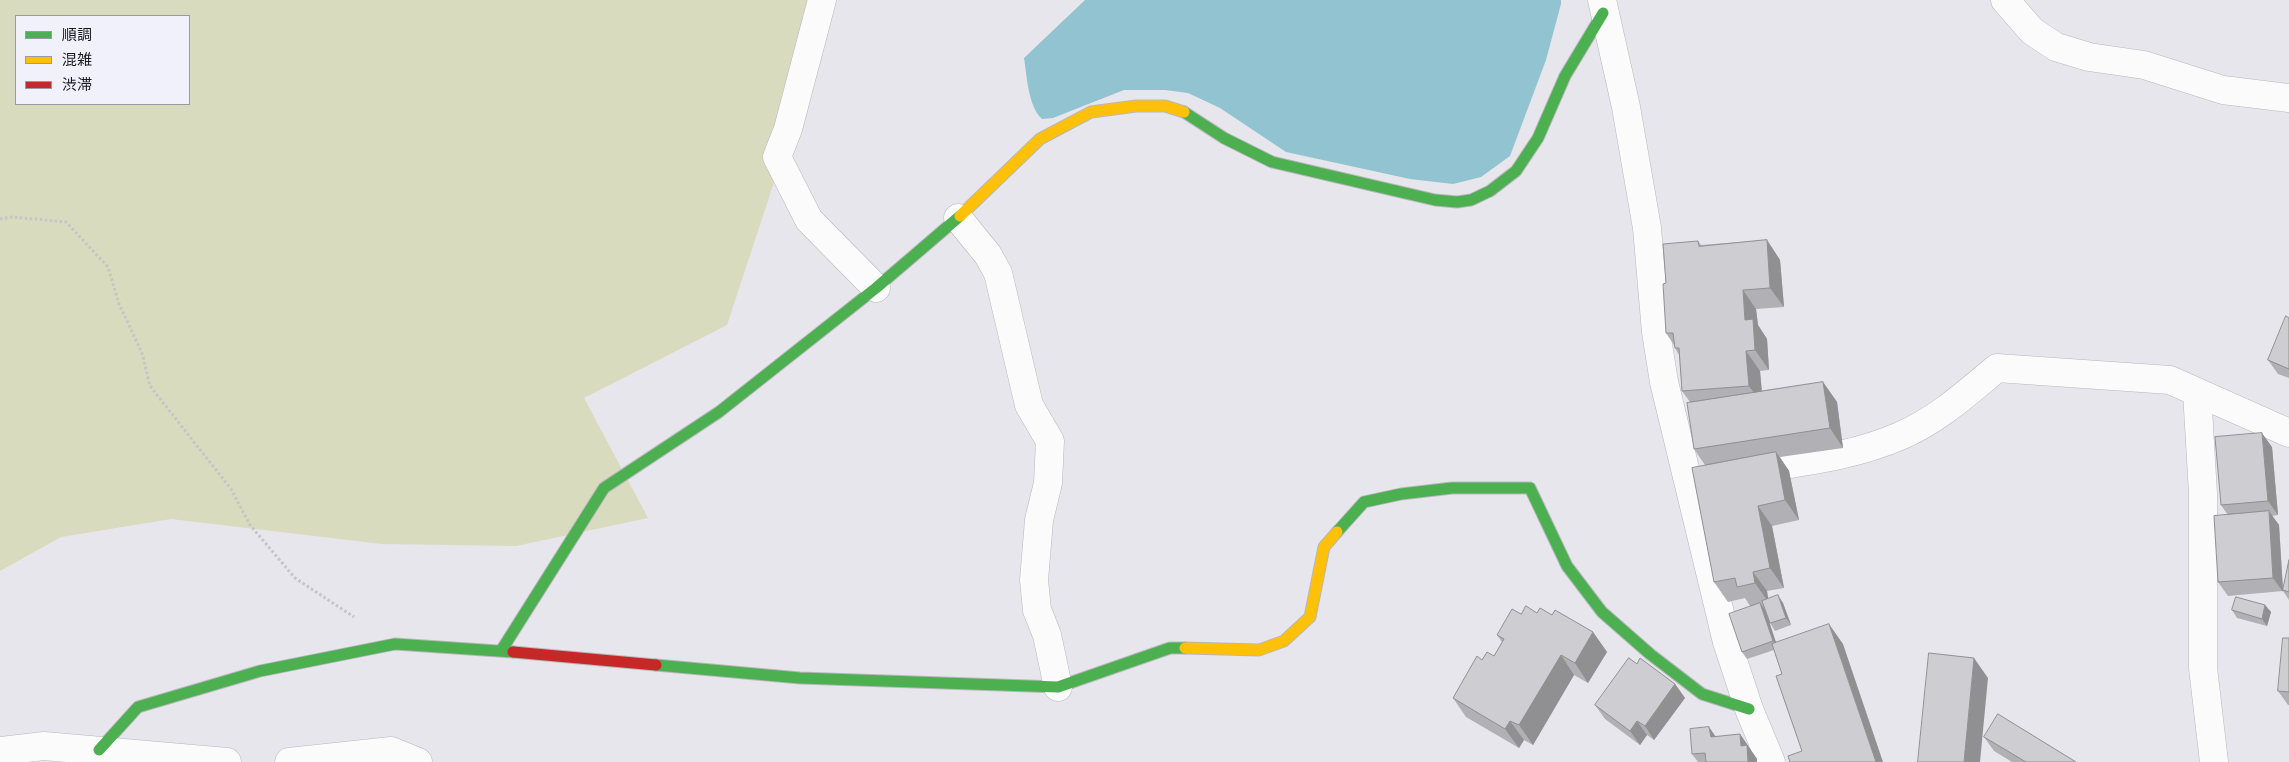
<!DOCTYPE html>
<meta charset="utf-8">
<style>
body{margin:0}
#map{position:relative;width:2289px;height:762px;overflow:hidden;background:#e6e6ec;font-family:"Titillium Web","Noto Sans JP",sans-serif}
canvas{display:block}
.legend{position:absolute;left:15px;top:15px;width:175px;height:90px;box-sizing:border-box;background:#f1f1fb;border:1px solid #9b9aa2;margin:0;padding:6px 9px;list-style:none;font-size:15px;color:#19181c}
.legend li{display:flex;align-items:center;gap:10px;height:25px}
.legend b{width:25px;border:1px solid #9b9aa2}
</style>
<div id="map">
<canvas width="2289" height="762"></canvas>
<ul class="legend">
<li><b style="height:6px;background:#4caf50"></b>順調</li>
<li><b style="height:6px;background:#ffc107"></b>混雑</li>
<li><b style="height:6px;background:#c62828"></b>渋滞</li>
</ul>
</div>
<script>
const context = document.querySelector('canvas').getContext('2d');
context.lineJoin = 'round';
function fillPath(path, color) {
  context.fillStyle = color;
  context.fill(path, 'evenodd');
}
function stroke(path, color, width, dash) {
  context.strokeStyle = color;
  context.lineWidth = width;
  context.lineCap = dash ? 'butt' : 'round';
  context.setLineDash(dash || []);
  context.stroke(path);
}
fillPath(new Path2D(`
 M 0,0 L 834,0 L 727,325 L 584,398 L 648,518 L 516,546 L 382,544 L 171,519 L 61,537 L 0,571 ZM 16,16 L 189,16 L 189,104 L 16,104 Z`), '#d8dbbe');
fillPath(new Path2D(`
 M 1085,0 L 1561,0 L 1561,4 L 1546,60 L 1510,156 L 1481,177 L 1453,184 L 1410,179 L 1286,152 L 1220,108 L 1188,93 L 1165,90 L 1124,90 L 1053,118 L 1042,119 C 1028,106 1027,76 1024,58 Z`), '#91c4d0');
const street = new Path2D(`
 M 822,0 L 788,129 L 777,157 L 809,220 L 876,288
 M 1602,0 L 1626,107 L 1647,228 L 1656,332 L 1664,382 L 1727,642 L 1749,709 L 1771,762
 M 2005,0 L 2032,31 L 2056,47 L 2089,57 L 2144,65 L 2223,90 L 2289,98
 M 958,218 L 988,255 L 998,273 L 1029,405 L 1050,441 L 1048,483 L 1039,520 L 1034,580 L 1037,610 L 1047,635 L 1058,687
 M 2197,392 L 2203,494 L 2203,668 L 2214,762
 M 1747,471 C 1799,462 1852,457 1900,436 C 1936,421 1967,393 1997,368 L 2170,380 L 2289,433
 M 0,751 L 44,746 L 227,762
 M 289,762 L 391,751 L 418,762`);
const fast = new Path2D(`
 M 1184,112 L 1224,138 L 1272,162 L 1435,200 L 1457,202 L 1471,200 L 1490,191 L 1516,171 L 1538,138 L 1565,76 L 1603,13
 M 1337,532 L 1364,502 L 1401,494 L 1452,488 L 1530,488 L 1567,566 L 1602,612 L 1650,654 L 1702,694 L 1749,709
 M 501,651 L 604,488 L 719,412 L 876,288 L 960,216
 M 656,665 L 800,678 L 1058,687 L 1170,648 L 1185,648
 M 99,750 L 138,707 L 260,671 L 395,644 L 513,652`);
const slow = new Path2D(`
 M 960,216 L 1040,139 L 1091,112 L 1136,106 L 1165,106 L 1184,112
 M 1185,648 L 1259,650 L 1284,641 L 1310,617 L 1324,547 L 1337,532`);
const jam = new Path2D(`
 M 513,652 L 656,665`);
stroke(street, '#b7b7bc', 29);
stroke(fast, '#b7b7bc', 13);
stroke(slow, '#b7b7bc', 13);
stroke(jam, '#b7b7bc', 13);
stroke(new Path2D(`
 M 0,219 L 12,217 L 66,222 L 108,267 L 119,304 L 142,353 L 150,386 L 231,489 L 250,525 L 295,578 L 354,617`), '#c5c5c7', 3, [2.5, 2.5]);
stroke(street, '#fbfbfc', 28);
stroke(fast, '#4caf50', 11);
stroke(slow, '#ffc107', 11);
stroke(jam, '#c62828', 11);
fillPath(new Path2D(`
 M 1767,240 L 1780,260 L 1784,307 L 1756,309 L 1758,325 L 1767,339 L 1769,370 L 1760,371 L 1762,391 L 1823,382 L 1837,402 L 1843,448 L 1780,457 L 1789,471 L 1799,520 L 1772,526 L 1784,588 L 1767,591 L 1768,599 L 1783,603 L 1791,625 L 1775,631 L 1769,621 L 1776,643 L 1843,644 L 1802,751 L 1782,674 L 1774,650 L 1747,659 L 1742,652 L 1750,606 L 1745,598 L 1728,602 L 1714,582 L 1705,465 L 1694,449 L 1690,402 L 1682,391 L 1679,355 L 1675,348 L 1674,345 L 1666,333 L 1666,283 L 1698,241 L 1701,245 Z
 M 2289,318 L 2289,378 L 2278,374 L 2268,360 Z
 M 2272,447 L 2278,515 L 2272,516 L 2279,525 L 2283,588 L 2289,592 L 2289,600 L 2283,591 L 2228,596 L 2218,582 L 2228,515 L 2221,505 Z
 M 2265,605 L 2271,612 L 2267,626 L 2237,618 L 2232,610 Z
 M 1537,613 L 1552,615 L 1593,632 L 1607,652 L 1588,683 L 1574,675 L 1533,745 L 1524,740 L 1519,748 L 1466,717 L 1453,698 L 1482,660 L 1494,656 L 1502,642 L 1497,635 L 1521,614 Z
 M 2289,638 L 2289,705 L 2288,705 L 2278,691 Z
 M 1637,664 L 1675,684 L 1685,698 L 1654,740 L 1647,735 L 1640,745 L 1605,719 L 1595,705 Z
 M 1709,727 L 1716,737 L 1740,734 L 1757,759 L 1757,762 L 1698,762 L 1692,754 Z
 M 1984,737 L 2076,762 L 2012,762 L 1994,751 Z`), '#b0b0b5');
fillPath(new Path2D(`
 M 1767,240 L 1780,260 L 1784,307 L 1770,288 Z
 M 1743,290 L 1756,309 L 1758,325 L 1767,339 L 1769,370 L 1755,350 L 1745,320 Z
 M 1746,351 L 1760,371 L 1763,406 L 1749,386 Z
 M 1823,382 L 1837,402 L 1843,448 L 1830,428 Z
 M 2262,433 L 2272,447 L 2278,515 L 2268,501 Z
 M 1776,452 L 1789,471 L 1799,520 L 1785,500 Z
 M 1758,506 L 1772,526 L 1784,588 L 1770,568 Z
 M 2269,511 L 2279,525 L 2283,592 L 2273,578 Z
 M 1753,572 L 1767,591 L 1769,603 L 1755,583 Z
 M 1778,595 L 1783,603 L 1791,625 L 1786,618 Z
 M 1760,603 L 1765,610 L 1778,648 L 1773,641 Z
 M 2265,605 L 2271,612 L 2267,626 L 2262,619 Z
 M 1829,624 L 1843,644 L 1883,762 L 1876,762 Z
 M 1593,632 L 1607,652 L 1588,683 L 1575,663 Z
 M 1561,655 L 1574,675 L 1533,745 L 1519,725 Z
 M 1974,658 L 1988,678 L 1980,762 L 1964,762 Z
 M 1675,684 L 1685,698 L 1654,740 L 1645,726 Z
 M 1510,721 L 1524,740 L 1519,748 L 1505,729 Z
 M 1637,721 L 1647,735 L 1640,745 L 1630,731 Z
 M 1709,727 L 1719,742 L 1711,737 Z
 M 1740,734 L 1757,759 L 1757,762 L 1748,762 L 1741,746 Z`), '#909093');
const building = new Path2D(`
 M 1767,240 L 1770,288 L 1743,290 L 1745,320 L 1753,319 L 1755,350 L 1746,351 L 1749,386 L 1682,391 L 1679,348 L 1675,348 L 1673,333 L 1666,333 L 1663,284 L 1666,283 L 1663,244 L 1698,241 L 1699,246 Z
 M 2286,316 L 2289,318 L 2289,369 L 2268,360 Z
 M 1823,382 L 1830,428 L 1694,449 L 1687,403 Z
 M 2262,433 L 2268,501 L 2221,505 L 2215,437 Z
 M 1776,452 L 1785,500 L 1758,506 L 1770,568 L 1753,572 L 1755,583 L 1737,587 L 1735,578 L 1714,582 L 1692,468 Z
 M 2269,511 L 2273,578 L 2218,582 L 2214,516 Z
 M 2289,560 L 2289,592 L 2283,590 Z
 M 1778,595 L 1786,618 L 1770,623 L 1762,601 Z
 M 2236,597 L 2265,605 L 2262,619 L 2232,610 Z
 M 1760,603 L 1773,641 L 1742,652 L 1729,614 Z
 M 1526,606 L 1537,613 L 1540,608 L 1552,615 L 1555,610 L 1593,632 L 1575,663 L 1561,655 L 1519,725 L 1510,721 L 1505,729 L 1453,698 L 1477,656 L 1482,660 L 1487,652 L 1494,656 L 1504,639 L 1497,635 L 1512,609 L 1521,614 Z
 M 1829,624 L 1876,762 L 1790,762 L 1788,756 L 1802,751 L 1776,676 L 1782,674 L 1772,644 Z
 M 2283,638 L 2289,638 L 2289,692 L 2278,691 Z
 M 1929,653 L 1974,658 L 1964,762 L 1918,762 Z
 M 1629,658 L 1637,664 L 1640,658 L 1675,684 L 1645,726 L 1637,721 L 1630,731 L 1595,705 Z
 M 1998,714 L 2076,762 L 2026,762 L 1984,737 Z
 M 1709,727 L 1711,737 L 1740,734 L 1741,746 L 1747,745 L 1748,762 L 1706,762 L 1705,753 L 1692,754 L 1690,729 Z`);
fillPath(building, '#cdcdd2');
stroke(building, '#909093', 1);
</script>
